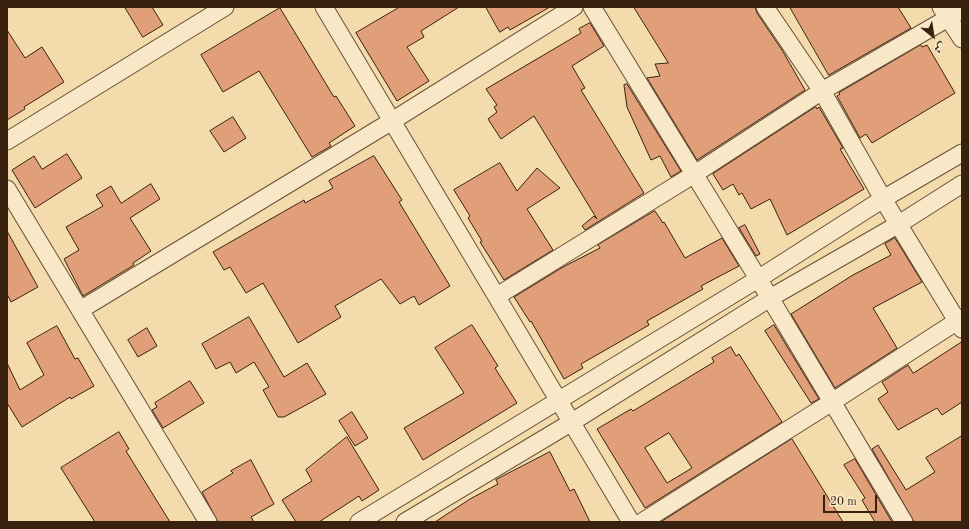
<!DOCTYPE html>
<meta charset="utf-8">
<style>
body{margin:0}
#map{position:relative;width:969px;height:529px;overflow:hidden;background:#f4dbab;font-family:"Old Standard TT",Amiri,serif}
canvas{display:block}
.frame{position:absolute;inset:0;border:8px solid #392110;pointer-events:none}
.north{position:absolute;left:913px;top:16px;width:40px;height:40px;-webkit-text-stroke:3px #f8e8c8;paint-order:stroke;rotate:150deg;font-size:11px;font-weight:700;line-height:16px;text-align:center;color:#392110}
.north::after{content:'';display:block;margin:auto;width:14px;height:18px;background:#392110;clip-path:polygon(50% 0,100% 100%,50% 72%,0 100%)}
.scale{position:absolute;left:823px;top:495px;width:54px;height:18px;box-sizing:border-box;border:2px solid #392110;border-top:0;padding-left:5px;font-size:12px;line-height:14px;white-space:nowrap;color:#392110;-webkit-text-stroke:3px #f8e8c8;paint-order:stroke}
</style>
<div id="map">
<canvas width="969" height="529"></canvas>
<div class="frame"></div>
<div class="north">ش</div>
<div class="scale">20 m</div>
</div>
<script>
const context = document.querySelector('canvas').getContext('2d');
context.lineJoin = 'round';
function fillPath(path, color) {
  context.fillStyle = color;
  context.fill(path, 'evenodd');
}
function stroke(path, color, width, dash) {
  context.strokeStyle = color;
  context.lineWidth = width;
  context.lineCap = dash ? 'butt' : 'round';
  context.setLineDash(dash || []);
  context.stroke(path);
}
const building = new Path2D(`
 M 125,7 L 152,7 L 163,25 L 143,37 Z
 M 400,7 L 459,7 L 421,31 L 424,37 L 407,47 L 429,81 L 397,101 L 356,33 Z
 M 486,7 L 550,7 L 510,30 L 508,27 L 500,32 Z
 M 634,7 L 755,7 L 757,13 L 782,50 L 805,90 L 697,160 L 647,78 L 660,76 L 655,64 L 668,63 Z
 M 790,7 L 898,7 L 911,28 L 829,75 Z
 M 280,8 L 334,97 L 336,96 L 355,126 L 329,143 L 331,146 L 312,157 L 259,71 L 223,92 L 201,55 Z
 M 590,23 L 604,46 L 572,66 L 585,88 L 581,90 L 644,193 L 585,230 L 582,226 L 594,216 L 597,219 L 534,116 L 501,139 L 488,119 L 497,112 L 494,107 L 497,105 L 486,89 L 581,33 L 579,29 Z
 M 7,30 L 25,58 L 42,47 L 64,82 L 24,107 L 25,109 L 7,120 Z
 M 921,45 L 922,47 L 927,45 L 955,93 L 872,143 L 866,134 L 860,138 L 837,96 L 840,94 L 839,93 Z
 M 627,84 L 681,171 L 671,177 L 660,156 L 651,160 L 627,107 L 624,85 Z
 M 816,107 L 817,109 L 819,107 L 843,148 L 840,149 L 864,189 L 787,235 L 770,199 L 751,209 L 742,193 L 739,195 L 733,184 L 723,190 L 713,174 Z
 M 233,117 L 246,138 L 224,152 L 210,131 Z
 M 67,154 L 82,178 L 35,208 L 12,170 L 34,156 L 42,169 Z
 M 374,156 L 402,200 L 399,202 L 450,286 L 419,305 L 414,296 L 400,304 L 381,279 L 335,306 L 341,317 L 298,343 L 263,283 L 246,293 L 230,267 L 224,270 L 213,252 L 304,200 L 305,203 L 333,188 L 329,181 Z
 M 500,163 L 517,191 L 537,168 L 560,188 L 527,209 L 553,250 L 504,280 L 480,242 L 482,241 L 468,218 L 470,216 L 454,190 Z
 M 151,184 L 160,199 L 130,218 L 151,251 L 133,263 L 134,265 L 83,296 L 64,259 L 79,250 L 66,227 L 103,206 L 96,195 L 111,186 L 121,203 Z
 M 655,211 L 663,223 L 664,222 L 685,258 L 722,238 L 739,266 L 701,286 L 703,289 L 647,321 L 649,325 L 581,364 L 583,368 L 564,379 L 531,321 L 530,322 L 514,297 L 563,267 L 600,248 L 598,245 Z
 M 745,225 L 760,254 L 756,256 L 739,228 Z
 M 7,231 L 38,287 L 11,302 L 7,294 Z
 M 895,238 L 922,282 L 873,308 L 897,348 L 835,388 L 791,314 L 853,275 L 891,255 L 885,244 Z
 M 249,317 L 284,377 L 307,363 L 326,394 L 284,417 L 278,417 L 263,390 L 269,387 L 254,362 L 236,373 L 230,362 L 216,369 L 202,344 Z
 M 472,325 L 498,366 L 495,368 L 517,403 L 423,460 L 404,428 L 464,393 L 435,348 Z
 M 774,325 L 819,399 L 811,403 L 765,331 Z
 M 57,326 L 75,359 L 78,358 L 94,386 L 71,399 L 70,397 L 22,427 L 7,403 L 7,363 L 20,390 L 44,375 L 27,343 Z
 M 147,328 L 157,346 L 138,357 L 128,340 Z
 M 962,342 L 962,402 L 942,415 L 937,408 L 898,430 L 878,399 L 888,392 L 882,382 L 908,365 L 913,373 Z
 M 731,347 L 736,356 L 739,354 L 782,422 L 645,508 L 597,429 L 631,409 L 633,411 L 714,362 L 712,358 ZM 669,433 L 692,468 L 667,483 L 645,448 Z
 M 190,381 L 204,403 L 163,428 L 152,410 L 157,407 L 155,403 Z
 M 352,412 L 368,438 L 355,446 L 339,421 Z
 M 119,432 L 129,449 L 126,451 L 170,522 L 95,522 L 61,468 Z
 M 962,436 L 962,522 L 914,522 L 872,449 L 878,445 L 906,490 L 935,472 L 926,458 Z
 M 347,437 L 379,490 L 362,501 L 359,496 L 319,522 L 296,522 L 282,500 L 312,481 L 306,470 Z
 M 792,439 L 843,522 L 661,522 Z
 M 550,452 L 570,491 L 574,489 L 590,522 L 435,522 L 470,499 L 498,484 L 496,480 Z
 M 855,459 L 892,522 L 875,522 L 862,500 L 865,498 L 844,465 Z
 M 251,460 L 274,504 L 251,517 L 254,522 L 218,522 L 202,492 L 233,473 L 231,471 Z`);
fillPath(building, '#e19f79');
stroke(building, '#392110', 1);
const minor = new Path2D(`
 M 324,7 L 631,522
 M 592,7 L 770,298 L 904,522
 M 765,7 L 822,91 L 883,199 L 962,329
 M 941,7 L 962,39
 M 7,141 L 225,7
 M 7,189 L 208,522
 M 497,296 L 693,175 L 822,91 L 962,10
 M 80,310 L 392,121 L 574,7
 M 359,522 L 758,279 L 883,199 L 962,153
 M 405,522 L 572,422 L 770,298 L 899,224 L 962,184
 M 642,522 L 832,402 L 962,318`);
stroke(minor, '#685037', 19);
stroke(minor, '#f8e8c8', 17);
</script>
